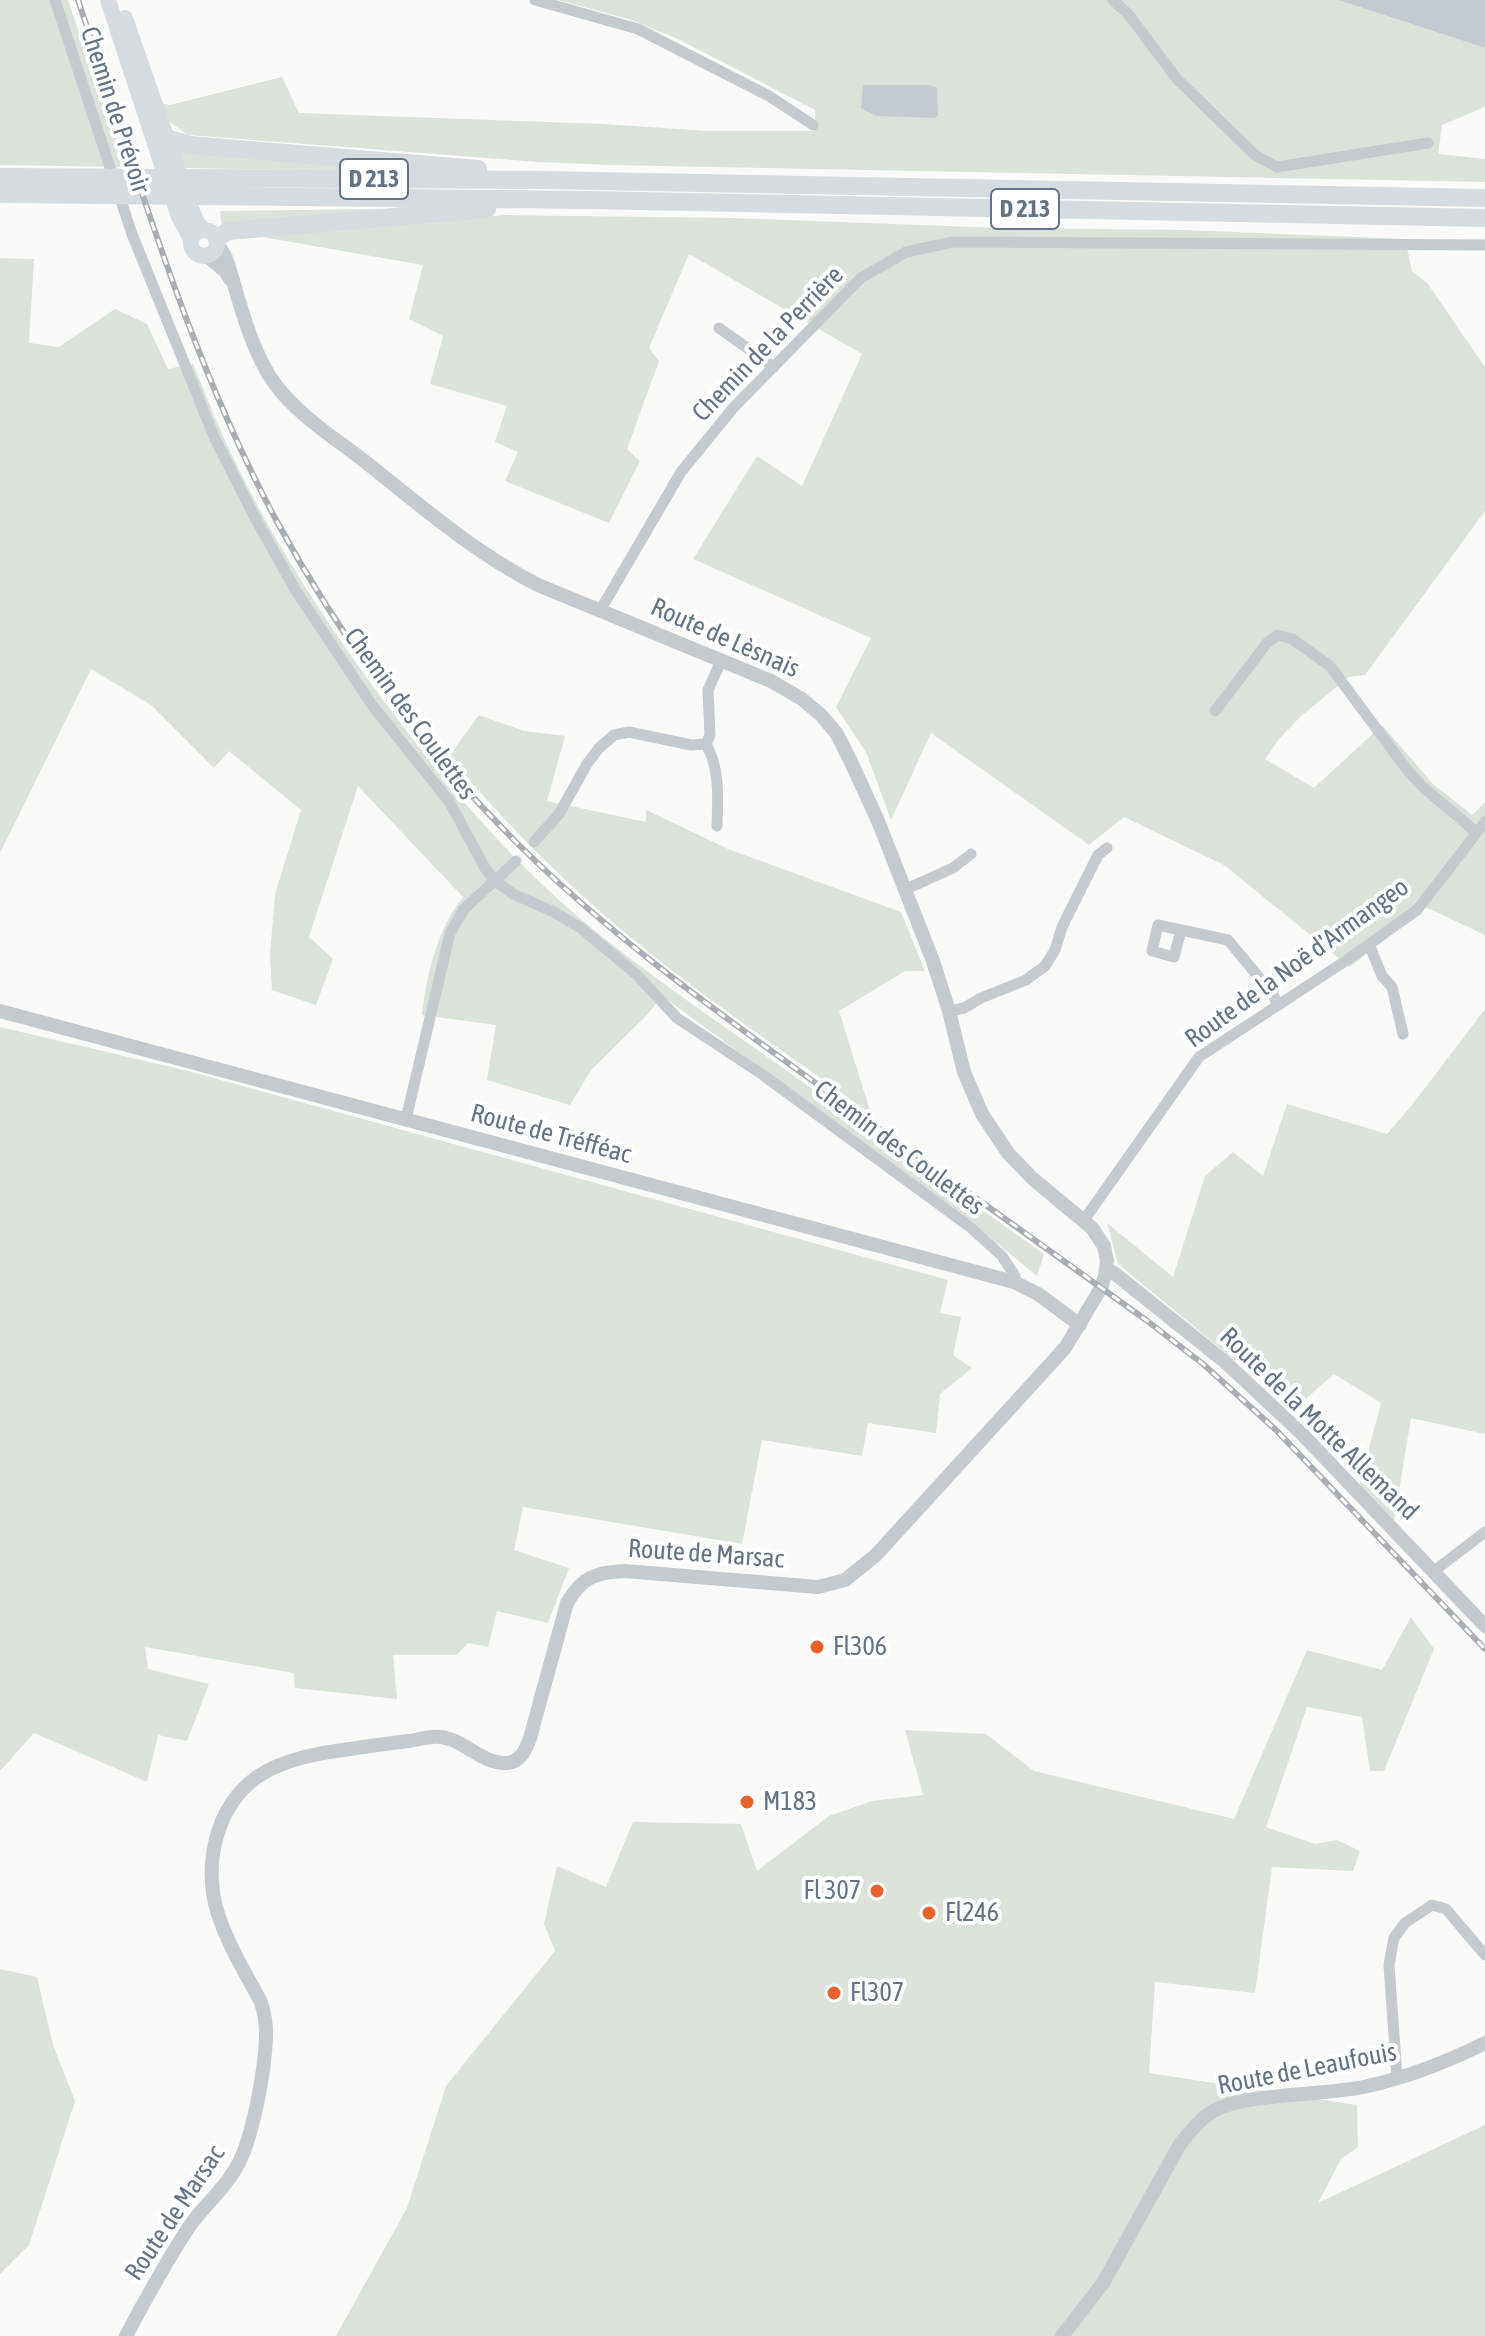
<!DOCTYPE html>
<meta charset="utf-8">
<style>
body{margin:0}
canvas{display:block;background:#fafaf8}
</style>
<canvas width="1485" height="2336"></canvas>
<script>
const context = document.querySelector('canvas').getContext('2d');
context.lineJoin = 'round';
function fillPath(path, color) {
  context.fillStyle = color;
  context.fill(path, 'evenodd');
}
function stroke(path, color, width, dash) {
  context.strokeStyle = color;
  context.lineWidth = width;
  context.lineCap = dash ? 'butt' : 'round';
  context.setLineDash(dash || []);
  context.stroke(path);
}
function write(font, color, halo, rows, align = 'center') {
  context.font = font + ' "Asap Condensed",sans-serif';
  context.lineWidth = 8;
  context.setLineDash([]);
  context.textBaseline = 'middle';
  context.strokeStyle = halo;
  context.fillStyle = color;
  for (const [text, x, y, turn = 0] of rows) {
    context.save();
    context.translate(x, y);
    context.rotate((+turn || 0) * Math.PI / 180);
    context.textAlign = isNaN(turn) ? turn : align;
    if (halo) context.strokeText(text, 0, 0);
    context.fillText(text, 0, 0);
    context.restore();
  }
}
fillPath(new Path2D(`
 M 0,0 L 68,0 L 125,167 L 0,165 Z
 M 558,0 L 1338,0 L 1485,48 L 1485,107 L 1442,125 L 1438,154 L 1485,159 L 1485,182 L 610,165 L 539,162 L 188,135 L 168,121 L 160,103 L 170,105 L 282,77 L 299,113 L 603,124 L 709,131 L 815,131 L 815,110 L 680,40 L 632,20 Z
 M 181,149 L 416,172 L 180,168 L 177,157 Z
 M 378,209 L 440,220 L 505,215 L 732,218 L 1002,228 L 1185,230 L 1405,239 L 1412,271 L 1428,284 L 1485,367 L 1485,511 L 1365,675 L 1349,677 L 1301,716 L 1279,739 L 1265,759 L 1314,788 L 1382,725 L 1433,784 L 1472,815 L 1485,802 L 1485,935 L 1426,907 L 1350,967 L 1224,865 L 1124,817 L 1089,845 L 931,733 L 891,820 L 866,752 L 836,707 L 871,638 L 693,559 L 757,456 L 802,486 L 862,354 L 689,254 L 649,348 L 659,361 L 627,449 L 640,461 L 609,523 L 505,481 L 518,452 L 495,442 L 507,406 L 430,384 L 443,336 L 409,319 L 423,265 L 222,230 L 220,211 Z
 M 0,258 L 34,259 L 29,343 L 59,347 L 115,309 L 147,324 L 168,369 L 193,364 C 203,387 212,411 222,434 C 267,533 327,626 393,713 C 443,780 498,845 560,901 C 623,957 693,1005 762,1053 C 856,1120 950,1187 1044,1254 L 1037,1276 L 964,1216 L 662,996 L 647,1015 L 591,1070 L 570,1105 L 487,1080 L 496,1025 L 422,1015 C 427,973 437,930 463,897 L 358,786 L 309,937 L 333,959 L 316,1005 L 272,990 L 270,956 L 275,894 L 301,810 L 229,751 L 214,768 L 151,705 L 91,669 L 0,853 Z
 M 479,715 L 524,731 L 565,736 L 547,801 L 646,822 L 646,810 L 728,849 L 901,912 L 925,971 L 905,971 L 839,1011 L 871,1114 C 784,1051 693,991 611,921 C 553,871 498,815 449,756 Z
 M 1485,1009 L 1485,1434 L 1411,1418 L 1394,1521 L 1359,1486 L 1381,1403 L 1334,1374 L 1294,1409 L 1118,1264 L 1107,1223 L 1173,1277 L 1205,1176 L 1233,1152 L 1263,1176 L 1287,1104 L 1387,1134 L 1412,1105 Z
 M 0,1027 L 188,1071 L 948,1280 L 940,1313 L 961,1317 L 953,1355 L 972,1368 L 940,1394 L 936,1433 L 868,1423 L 862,1456 L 762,1440 L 742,1544 L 523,1507 L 514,1550 L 569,1568 L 548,1623 L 497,1611 L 488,1647 L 468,1643 L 456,1655 L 393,1655 L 397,1699 L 295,1688 L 294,1673 L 145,1647 L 148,1669 L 209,1684 L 187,1741 L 158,1735 L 147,1782 L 34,1733 L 0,1771 Z
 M 1411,1617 L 1434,1649 L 1384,1771 L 1370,1771 L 1362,1717 L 1307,1707 L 1266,1827 L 1315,1844 L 1337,1840 L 1360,1851 L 1353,1871 L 1272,1867 L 1255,1993 L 1155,1982 L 1149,2073 L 1357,2105 L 1358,2147 L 1341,2159 L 1318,2203 L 1485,2125 L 1485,2336 L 336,2336 L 407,2208 L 446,2086 L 555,1951 L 544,1924 L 557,1866 L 606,1887 L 633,1822 L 741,1824 L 757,1871 L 829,1816 L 872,1801 L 923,1795 L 905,1730 L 986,1734 L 1034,1771 L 1234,1819 L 1307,1650 L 1382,1670 Z
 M 0,1969 L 37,1977 L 53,2045 L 75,2101 L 29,2245 L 0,2274 Z`), '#dbe2d9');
fillPath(new Path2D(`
 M 1338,0 L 1485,0 L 1485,48 Z
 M 863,85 L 930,85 L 937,88 L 938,115 L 935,118 L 877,116 L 861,108 Z`), '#c3cbd1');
stroke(new Path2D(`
 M 55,0 L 132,234 L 215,439 L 253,514 L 296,591 L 372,705 L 449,801 L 485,868 L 495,881 L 513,894 L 554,912 L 581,928 L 636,974 L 677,1018 L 763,1075 L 970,1227 L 1002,1256 L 1015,1276 L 1014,1282
 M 535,0 L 638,29 L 769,96 L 813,125
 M 1113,0 L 1129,15 L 1177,79 L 1255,155 L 1277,167 L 1428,143
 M 719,328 L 774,367
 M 601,609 L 681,472 L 734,407 L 861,278 L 906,252 L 953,242 L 1485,245
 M 1215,711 L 1267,643 L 1278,635 L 1292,639 L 1330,666 L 1408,771 L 1424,788 L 1476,832
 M 706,744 C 720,768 718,799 717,826
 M 534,842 L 559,814 L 587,764 L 599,748 L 614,735 L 629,732 L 691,745 L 706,744 L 710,735 L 708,690 L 722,659
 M 904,890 L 953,868 L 971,854
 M 1181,930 L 1174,957 L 1152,951 L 1158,925 L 1228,940 L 1272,993 L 1278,1005
 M 1369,944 L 1382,976 L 1392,987 L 1403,1034
 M 949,1011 L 964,1008 L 981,998 L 1026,980 L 1045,966 L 1055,950 L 1062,927 L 1098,855 L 1107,848
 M 406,1119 L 450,933 L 464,909 L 516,861
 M 1084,1220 L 1199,1057 L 1347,960 L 1417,910 L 1485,822
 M 1434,1571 L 1485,1532
 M 1397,2077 L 1389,1965 L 1394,1938 L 1405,1923 L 1432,1905 L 1446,1909 L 1485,1955`), '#c5cace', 11);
stroke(new Path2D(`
 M 207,256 L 226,272 L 230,279
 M 0,1011 L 1014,1282 L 1038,1294 L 1080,1325
 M 1107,1270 L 1114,1273 L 1224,1361 L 1302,1434 L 1485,1626
 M 126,2336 C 145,2300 165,2264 187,2230 C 201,2208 223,2191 236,2168 C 253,2140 266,2065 266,2032 C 266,2021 264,2012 261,2002 C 246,1974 228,1945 218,1914 C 203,1866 215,1807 257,1777 C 283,1759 319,1753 350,1749 C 370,1746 390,1743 410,1741 C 420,1739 430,1736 440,1737 C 464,1739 483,1765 507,1763 C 521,1762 526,1749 530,1738 L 567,1603 C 582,1577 596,1572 625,1571 L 818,1587 L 845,1580 L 876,1555 L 1065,1348 L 1101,1288 L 1105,1276 L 1107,1261 L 1104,1246 L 1092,1228 L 1032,1178 L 1008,1153 L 982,1114 L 964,1072 L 949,1011 L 933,961 L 878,821 L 852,764 L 837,734 L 821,715 L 802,699 L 771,681 L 538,585 C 473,552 420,505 363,460 C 333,437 298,415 275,384 C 250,350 239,298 226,258 L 218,244
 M 1062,2336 L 1103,2283 L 1180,2144 C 1189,2133 1198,2121 1210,2113 C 1242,2092 1327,2096 1368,2086 C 1408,2077 1449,2061 1485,2043`), '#c5cace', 14);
stroke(new Path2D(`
 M 108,0 L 179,217 L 191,239
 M 125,18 L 190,206 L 196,221 L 204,230
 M191 243a13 13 0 1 1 26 0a13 13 0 1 1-26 0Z`), '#d6dbdf', 16);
stroke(new Path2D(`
 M 167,138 L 190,145 L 478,169
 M 0,177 L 543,180 L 1485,198
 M 0,194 L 590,200 L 1485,218
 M 217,239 L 228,231 L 487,209`), '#d6dbdf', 18);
const rail = new Path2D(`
 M 78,0 C 137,174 188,355 275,518 C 339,636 420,746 516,842 C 608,934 712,1008 817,1084 C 927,1163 1037,1241 1146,1320 L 1203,1364 L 1276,1430 L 1485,1649`);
stroke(rail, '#a8aeb4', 6);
stroke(rail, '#fff', 3, [9]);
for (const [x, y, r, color] of [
 [817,1647,8,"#e8602a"],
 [747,1802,8,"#e8602a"],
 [877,1891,8,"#e8602a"],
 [929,1913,8,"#e8602a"],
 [834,1993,8,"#e8602a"]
]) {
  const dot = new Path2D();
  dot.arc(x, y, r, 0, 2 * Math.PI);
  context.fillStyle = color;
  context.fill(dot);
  stroke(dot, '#fff', 3);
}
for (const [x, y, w] of [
 [374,179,68],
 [1025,209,68]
]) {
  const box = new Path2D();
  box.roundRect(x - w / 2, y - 20, w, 40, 6);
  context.fillStyle = '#fff';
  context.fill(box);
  stroke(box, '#647484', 2);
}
write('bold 24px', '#647484', null, [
 ["D 213",374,179],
 ["D 213",1025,209]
]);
write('26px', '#647484', '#fff', [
 ["Chemin de Prévoir",115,110,72],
 ["Chemin de la Perrière",768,344,-46],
 ["Route de Lèsnais",725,638,24],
 ["Chemin des Coulettes",410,714,54],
 ["Route de la Noë d'Armangeo",1297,963,-36],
 ["Route de Tréfféac",551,1134,15],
 ["Chemin des Coulettes",899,1148,37],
 ["Route de la Motte Allemand",1319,1424,44],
 ["Route de Marsac",706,1554,4],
 ["Route de Leaufouis",1307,2069,-11],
 ["Route de Marsac",175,2213,-56]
]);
write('26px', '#647484', '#fff', [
 ["Fl306",833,1647],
 ["M183",763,1802],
 ["Fl 307",861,1891,"right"],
 ["Fl246",945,1913],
 ["Fl307",850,1993]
], 'left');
</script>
